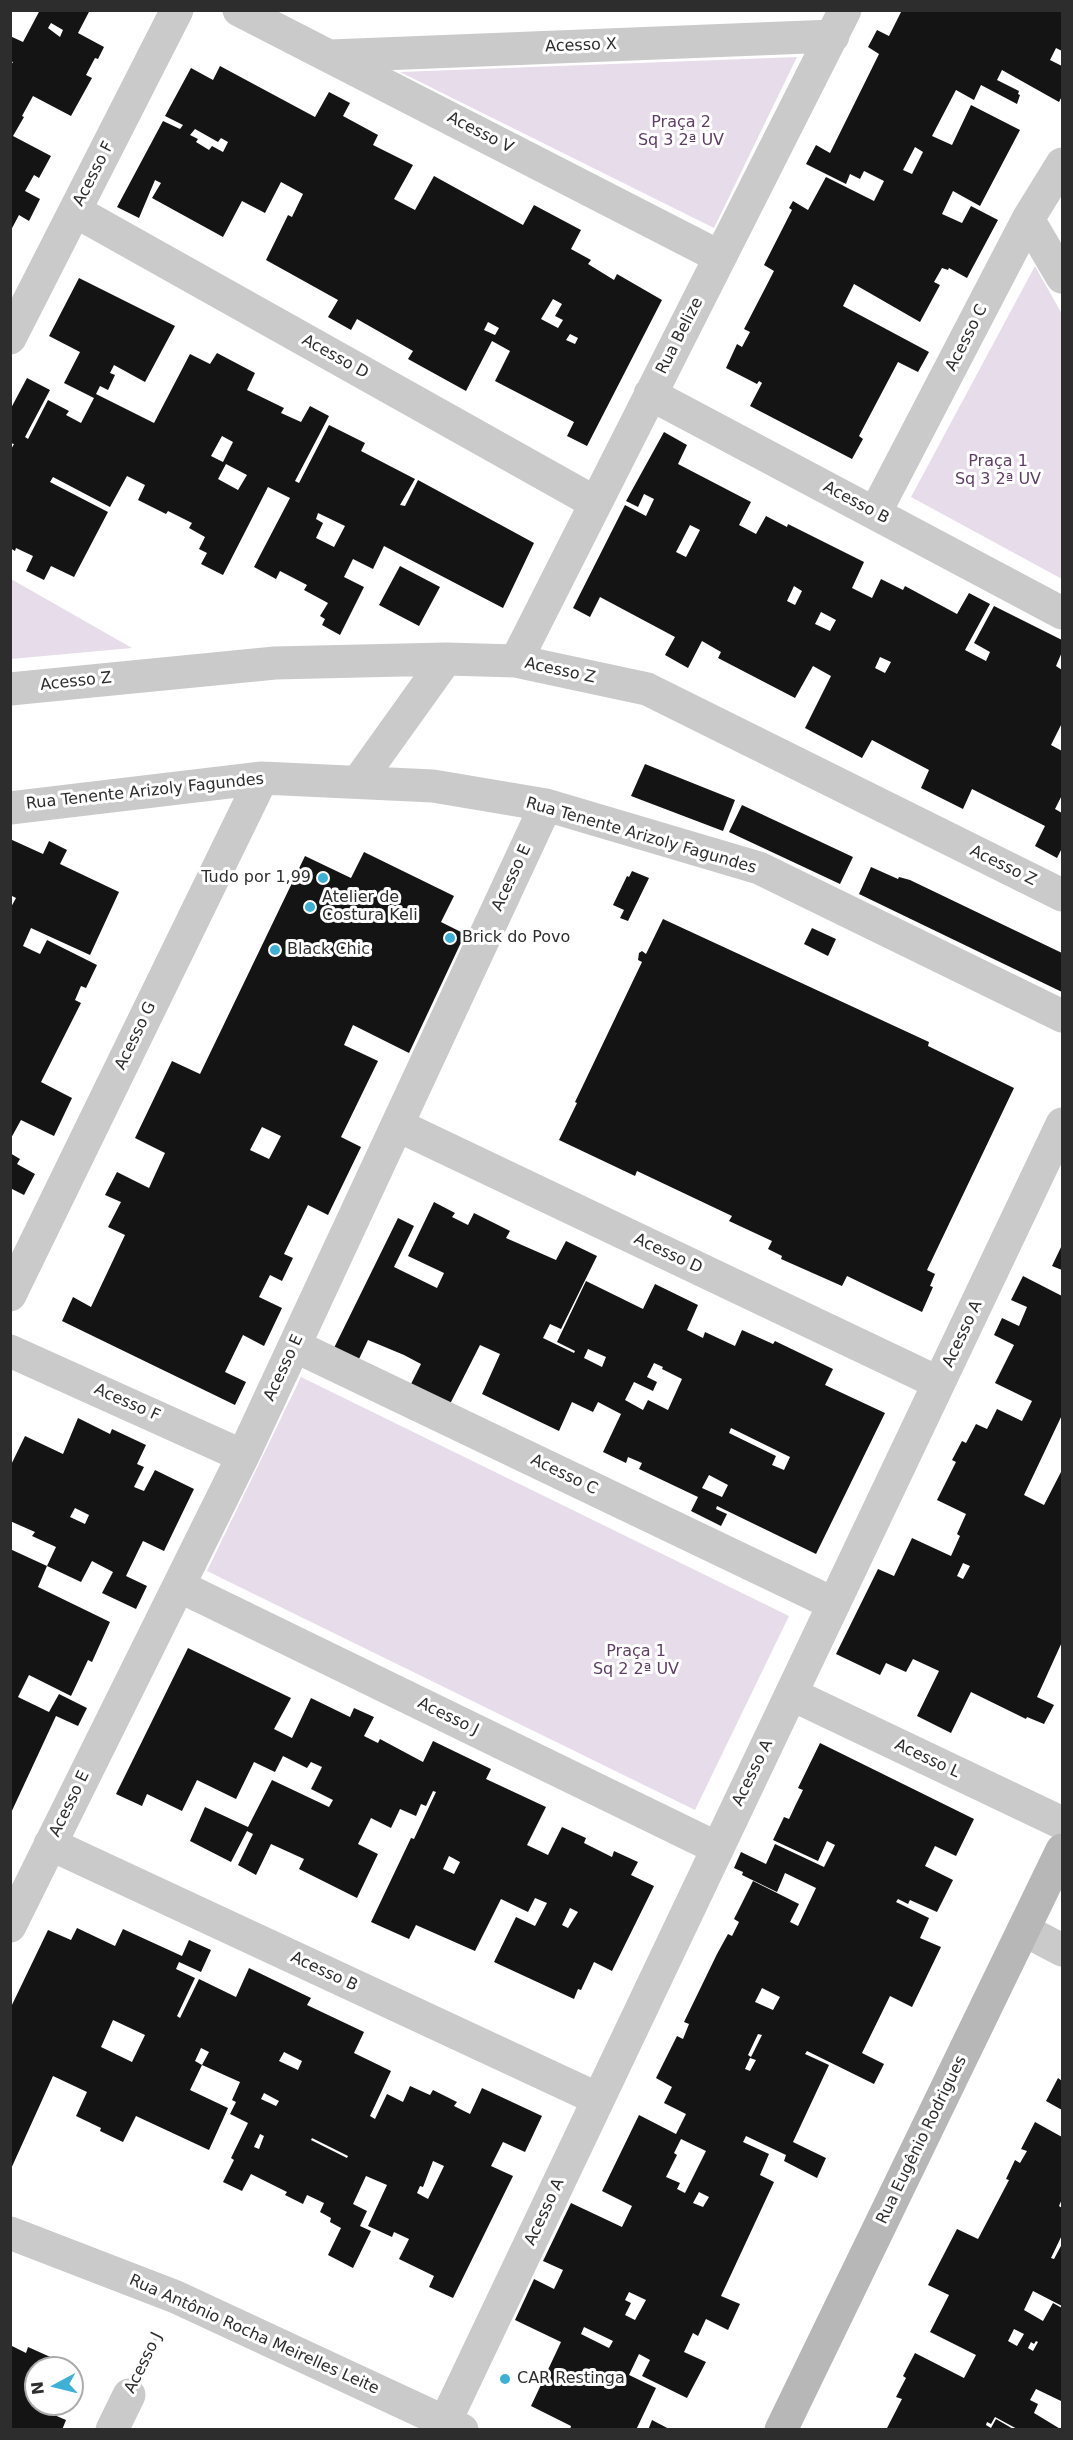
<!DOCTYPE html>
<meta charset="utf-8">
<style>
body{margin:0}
#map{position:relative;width:1073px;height:2440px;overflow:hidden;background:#fff;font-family:"DejaVu Sans",sans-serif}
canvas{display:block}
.frame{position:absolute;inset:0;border:12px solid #2d2d2d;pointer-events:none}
.north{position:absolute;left:24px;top:2356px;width:60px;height:60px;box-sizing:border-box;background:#fff;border:2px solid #ababab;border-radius:50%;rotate:263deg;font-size:16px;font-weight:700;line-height:24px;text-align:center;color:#2d2d2d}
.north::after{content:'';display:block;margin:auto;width:21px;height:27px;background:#3db0d6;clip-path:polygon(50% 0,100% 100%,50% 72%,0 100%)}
</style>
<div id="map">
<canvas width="1073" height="2440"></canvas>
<div class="frame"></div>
<div class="north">N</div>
</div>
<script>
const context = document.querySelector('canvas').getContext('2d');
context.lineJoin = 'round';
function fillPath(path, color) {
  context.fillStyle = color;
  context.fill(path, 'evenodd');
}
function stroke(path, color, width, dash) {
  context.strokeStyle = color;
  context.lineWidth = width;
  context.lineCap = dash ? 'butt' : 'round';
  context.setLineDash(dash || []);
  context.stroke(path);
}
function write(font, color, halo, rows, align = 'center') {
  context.font = font + ' "DejaVu Sans",sans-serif';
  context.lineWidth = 6;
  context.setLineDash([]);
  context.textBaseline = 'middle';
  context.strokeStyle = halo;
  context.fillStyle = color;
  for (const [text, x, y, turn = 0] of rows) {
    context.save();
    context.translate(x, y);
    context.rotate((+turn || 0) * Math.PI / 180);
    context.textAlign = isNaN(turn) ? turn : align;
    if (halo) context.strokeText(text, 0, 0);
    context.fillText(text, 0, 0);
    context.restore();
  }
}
fillPath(new Path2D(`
 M 797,57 L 714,228 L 400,72 Z
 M 1035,266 L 1062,314 L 1062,579 L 911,497 Z
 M 11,579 L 132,648 L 11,659 Z
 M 301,1377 L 789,1616 L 695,1810 L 207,1571 Z`), '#e7dcea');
fillPath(new Path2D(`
 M 40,10 L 90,10 L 78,33 L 104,47 L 98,59 L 95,58 L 86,75 L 92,78 L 71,116 L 33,96 L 22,116 L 24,117 L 13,136 L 51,156 L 39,178 L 34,175 L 25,191 L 40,199 L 29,221 L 19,215 L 10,232 L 10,66 L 13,62 L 10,61 L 10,36 L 23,42 ZM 51,23 L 63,30 L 60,37 L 48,28 Z
 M 902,10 L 1062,10 L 1062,51 L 1056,48 L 1050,60 L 1062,66 L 1062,96 L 1059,102 L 1002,70 L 997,80 L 1019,91 L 1018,94 L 1020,95 L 1017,104 L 981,85 L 974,100 L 956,90 L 932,136 L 952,145 L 971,105 L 1020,130 L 980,206 L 953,191 L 942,214 L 962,223 L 971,206 L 998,220 L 967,278 L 949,268 L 948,270 L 942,268 L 934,282 L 940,285 L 920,322 L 854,284 L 843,306 L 929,352 L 918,372 L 898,362 L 859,436 L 863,439 L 852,459 L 750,406 L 762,383 L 759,381 L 757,384 L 726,368 L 737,344 L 742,347 L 750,332 L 744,329 L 774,271 L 764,265 L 792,210 L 789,208 L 793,201 L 808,210 L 826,177 L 874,201 L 884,181 L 864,171 L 860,179 L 850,174 L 846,184 L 806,164 L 816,145 L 830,153 L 879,54 L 868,47 L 877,30 L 889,36 ZM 915,147 L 923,152 L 912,174 L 903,170 Z
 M 220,66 L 315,117 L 329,92 L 350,103 L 343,116 L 378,135 L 373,145 L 413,165 L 394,199 L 415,210 L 434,176 L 523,225 L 534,205 L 581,230 L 571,249 L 591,260 L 588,264 L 614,280 L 617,274 L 662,300 L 587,446 L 567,436 L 574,422 L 495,381 L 510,351 L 492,341 L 466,391 L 408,359 L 413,351 L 357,319 L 351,330 L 328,317 L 338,300 L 266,260 L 288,215 L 292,217 L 303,194 L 281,182 L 265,213 L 242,201 L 223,237 L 152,198 L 161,183 L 155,180 L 139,218 L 117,207 L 163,121 L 180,129 L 183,125 L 165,116 L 191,68 L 213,80 ZM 195,129 L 218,142 L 221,138 L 228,142 L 223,152 L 212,146 L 209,150 L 196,142 L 198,139 L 190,135 ZM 553,299 L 562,304 L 555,316 L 563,320 L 558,328 L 541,319 ZM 488,322 L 499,328 L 495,335 L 484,330 ZM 570,334 L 578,338 L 575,344 L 566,340 Z
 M 79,278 L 175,326 L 145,382 L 114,365 L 110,373 L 115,375 L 108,390 L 100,386 L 96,394 L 154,423 L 190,354 L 210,364 L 217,353 L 255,373 L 247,390 L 284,408 L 281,413 L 301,422 L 310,406 L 329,416 L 295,481 L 299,483 L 329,425 L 365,443 L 361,451 L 415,479 L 400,505 L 405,506 L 418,480 L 534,543 L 503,608 L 384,546 L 373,569 L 353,559 L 344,577 L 364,587 L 340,635 L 322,625 L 325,619 L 320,616 L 328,603 L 304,590 L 307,585 L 280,571 L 276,579 L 254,567 L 290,498 L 268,487 L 223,575 L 201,564 L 207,553 L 199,549 L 205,537 L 189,528 L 192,523 L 168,511 L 166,514 L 138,500 L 145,485 L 127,476 L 110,507 L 53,477 L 50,482 L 108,512 L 74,577 L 51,566 L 44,580 L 26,571 L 33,556 L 16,548 L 15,551 L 10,548 L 10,451 L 14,444 L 10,443 L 10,410 L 27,378 L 50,390 L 25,437 L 28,439 L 48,400 L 69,411 L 66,415 L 81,423 L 94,398 L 64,383 L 80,352 L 49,336 ZM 222,436 L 233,442 L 223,462 L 211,456 ZM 226,464 L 247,475 L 238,490 L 218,479 ZM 318,513 L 345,526 L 334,547 L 316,538 L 323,523 L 316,519 Z
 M 664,432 L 687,445 L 678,464 L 751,502 L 739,525 L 756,534 L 766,516 L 787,527 L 788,524 L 864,562 L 852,588 L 872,598 L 881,579 L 903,590 L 905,586 L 957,614 L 969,593 L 990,604 L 965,650 L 986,661 L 990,652 L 974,643 L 994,606 L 1062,640 L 1062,652 L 1056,666 L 1062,670 L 1062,723 L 1051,745 L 1062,751 L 1062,795 L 1055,809 L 1062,813 L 1062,848 L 1057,858 L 1035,846 L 1045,826 L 972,789 L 963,809 L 921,788 L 929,770 L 872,740 L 862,758 L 805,728 L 831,676 L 813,666 L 795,698 L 718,658 L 721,652 L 702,641 L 688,668 L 665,655 L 675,637 L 600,597 L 590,617 L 573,608 L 625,505 L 646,516 L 654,499 L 644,494 L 638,507 L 626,501 ZM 690,525 L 700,530 L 686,557 L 676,552 ZM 794,586 L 802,591 L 795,605 L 787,601 ZM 821,612 L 836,620 L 830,631 L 815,624 ZM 880,657 L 891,662 L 885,673 L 875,668 Z
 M 400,566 L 440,587 L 419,626 L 379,605 Z
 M 645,764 L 735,800 L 723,831 L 631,796 Z
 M 742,805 L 853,857 L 840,884 L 729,832 Z
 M 10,839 L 43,854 L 49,841 L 67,850 L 60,864 L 119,892 L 90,955 L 31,928 L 23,946 L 40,954 L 47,940 L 97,965 L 86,988 L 81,986 L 75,1000 L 81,1003 L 41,1082 L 72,1098 L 54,1136 L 21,1120 L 10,1140 L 10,909 L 16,898 L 10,895 Z
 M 364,852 L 454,896 L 441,922 L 465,934 L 409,1053 L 353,1025 L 344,1045 L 378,1061 L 341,1137 L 361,1147 L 328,1215 L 308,1205 L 284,1254 L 293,1258 L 282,1281 L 270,1275 L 259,1297 L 282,1308 L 264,1346 L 243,1335 L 225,1372 L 246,1382 L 235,1405 L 62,1321 L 73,1297 L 91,1307 L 125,1235 L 108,1227 L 121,1202 L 105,1195 L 117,1172 L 149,1188 L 165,1153 L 135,1138 L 172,1061 L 200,1074 L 305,856 L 351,878 ZM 262,1127 L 281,1136 L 269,1159 L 250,1150 Z
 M 871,867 L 898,879 L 899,877 L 910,880 L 1062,953 L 1062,992 L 859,894 Z
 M 632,871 L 649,878 L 628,921 L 620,918 L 624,910 L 613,905 L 627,876 L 629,877 Z
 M 663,919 L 929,1042 L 928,1046 L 1014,1088 L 927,1270 L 935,1274 L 930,1286 L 933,1287 L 922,1312 L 847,1276 L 842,1286 L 781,1259 L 782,1256 L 768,1249 L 772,1241 L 729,1221 L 732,1216 L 637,1171 L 635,1176 L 559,1140 L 577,1103 L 575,1102 L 642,962 L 638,960 L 639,953 L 642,951 L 646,954 Z
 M 812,928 L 836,939 L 828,956 L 804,944 Z
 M 10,1153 L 20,1159 L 17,1164 L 35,1174 L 24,1195 L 10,1188 Z
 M 434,1202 L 455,1213 L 452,1217 L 468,1225 L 474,1213 L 510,1231 L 506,1238 L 556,1260 L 566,1241 L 597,1256 L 561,1329 L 550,1324 L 543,1338 L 574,1353 L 575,1351 L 557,1342 L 586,1281 L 643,1309 L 655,1284 L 698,1305 L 687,1330 L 703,1338 L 705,1332 L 735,1346 L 742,1330 L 773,1344 L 775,1341 L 833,1369 L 825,1385 L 885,1413 L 816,1554 L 717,1506 L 716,1509 L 727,1514 L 721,1526 L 691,1511 L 698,1497 L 639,1469 L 642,1463 L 628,1457 L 626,1463 L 603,1452 L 621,1414 L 598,1402 L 593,1412 L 572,1402 L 559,1431 L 482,1394 L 500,1354 L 480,1345 L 450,1404 L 410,1386 L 421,1364 L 404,1355 L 368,1340 L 358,1361 L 333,1350 L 398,1218 L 414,1226 L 394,1267 L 437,1288 L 444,1273 L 408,1256 ZM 588,1349 L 606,1357 L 602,1367 L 584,1358 ZM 654,1363 L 663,1367 L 662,1369 L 682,1379 L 668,1410 L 648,1400 L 643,1410 L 625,1400 L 634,1382 L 653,1391 L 657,1382 L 647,1377 ZM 731,1428 L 790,1457 L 784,1470 L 772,1465 L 776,1456 L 729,1433 ZM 709,1475 L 728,1485 L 722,1497 L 702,1488 Z
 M 1062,1245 L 1062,1270 L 1052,1266 Z
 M 1023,1276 L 1062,1296 L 1062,1415 L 1024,1495 L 1044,1505 L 1062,1470 L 1062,1642 L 1037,1697 L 1054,1705 L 1044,1724 L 1027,1717 L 1026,1719 L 971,1692 L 951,1733 L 917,1716 L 939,1671 L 913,1659 L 906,1672 L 886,1663 L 880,1675 L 836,1654 L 878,1569 L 894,1576 L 912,1538 L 951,1556 L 960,1536 L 957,1534 L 966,1514 L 937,1500 L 956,1462 L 952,1460 L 962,1441 L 966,1443 L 976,1424 L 987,1429 L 997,1409 L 1022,1421 L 1032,1401 L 995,1383 L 1014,1345 L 994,1335 L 1002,1318 L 1019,1326 L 1027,1307 L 1011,1300 ZM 963,1563 L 970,1566 L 963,1579 L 957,1576 Z
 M 78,1418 L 110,1434 L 112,1429 L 146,1445 L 137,1464 L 144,1467 L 134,1487 L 144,1491 L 155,1470 L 194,1489 L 164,1551 L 143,1541 L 126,1576 L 147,1586 L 136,1609 L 102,1593 L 113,1572 L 92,1561 L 81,1582 L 47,1566 L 56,1547 L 32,1536 L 35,1532 L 10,1521 L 10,1467 L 25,1436 L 63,1454 ZM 75,1508 L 89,1515 L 85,1524 L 70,1517 Z
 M 10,1549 L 47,1566 L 38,1587 L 110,1622 L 92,1662 L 88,1660 L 71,1696 L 29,1675 L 18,1697 L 49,1712 L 59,1694 L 87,1708 L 78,1726 L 56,1716 L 10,1815 Z
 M 188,1648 L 291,1698 L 274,1729 L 292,1738 L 311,1698 L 350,1717 L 354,1708 L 374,1717 L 364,1736 L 378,1743 L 380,1739 L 423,1762 L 433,1741 L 491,1769 L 486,1779 L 546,1807 L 527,1845 L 548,1855 L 562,1827 L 586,1838 L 584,1843 L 612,1857 L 614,1851 L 638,1862 L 631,1875 L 654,1886 L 612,1971 L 594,1962 L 581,1990 L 578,1989 L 574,1999 L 494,1962 L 516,1917 L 535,1926 L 547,1903 L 535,1898 L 528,1912 L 501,1899 L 475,1951 L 416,1925 L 409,1939 L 371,1922 L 411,1838 L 414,1839 L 436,1792 L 433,1791 L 426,1806 L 421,1804 L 416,1816 L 400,1809 L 391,1828 L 371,1818 L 358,1844 L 378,1854 L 357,1898 L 299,1869 L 304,1859 L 271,1844 L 256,1875 L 238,1865 L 253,1834 L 247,1831 L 231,1862 L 190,1841 L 205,1807 L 248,1827 L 272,1780 L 329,1807 L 333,1800 L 311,1789 L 322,1767 L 311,1762 L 307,1768 L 283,1756 L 275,1772 L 254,1762 L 236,1799 L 197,1780 L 182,1811 L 147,1794 L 142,1806 L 116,1794 ZM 449,1856 L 460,1862 L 454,1874 L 443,1869 ZM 570,1908 L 578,1912 L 568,1928 L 562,1925 Z
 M 820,1743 L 974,1819 L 956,1856 L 935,1846 L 925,1866 L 953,1880 L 937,1912 L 910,1900 L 908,1904 L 898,1899 L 896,1902 L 929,1918 L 920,1938 L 941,1947 L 912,2007 L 890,1996 L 862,2053 L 884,2064 L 874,2084 L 807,2051 L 805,2054 L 829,2065 L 793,2142 L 826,2158 L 817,2178 L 784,2161 L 786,2155 L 746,2136 L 743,2142 L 769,2154 L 760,2175 L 774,2182 L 721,2296 L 740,2304 L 728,2330 L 706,2319 L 698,2336 L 693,2333 L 684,2352 L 706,2362 L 687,2398 L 642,2376 L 650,2360 L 639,2354 L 629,2375 L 656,2388 L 636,2430 L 570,2430 L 571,2426 L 531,2406 L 561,2342 L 515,2320 L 534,2279 L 554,2289 L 563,2270 L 543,2261 L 571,2203 L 622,2227 L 632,2206 L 602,2191 L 639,2115 L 676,2134 L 686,2114 L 664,2103 L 672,2087 L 656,2078 L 677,2036 L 683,2039 L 689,2024 L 684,2022 L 717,1954 L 728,1934 L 732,1936 L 739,1922 L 734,1919 L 753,1881 L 799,1904 L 790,1922 L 798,1926 L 816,1888 L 785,1873 L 777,1892 L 742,1875 L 743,1872 L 734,1868 L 741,1852 L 766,1864 L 775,1844 L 824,1867 L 835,1845 L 827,1841 L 818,1861 L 773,1840 L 784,1817 L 789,1819 L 796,1804 L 803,1790 L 798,1788 ZM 762,1988 L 780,1997 L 773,2010 L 755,2002 ZM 758,2034 L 762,2035 L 751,2057 L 748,2055 ZM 750,2058 L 756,2060 L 750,2071 L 745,2069 ZM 681,2139 L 706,2151 L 685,2193 L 677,2189 L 680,2183 L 666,2177 L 677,2155 L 674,2153 ZM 699,2192 L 709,2197 L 703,2207 L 693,2203 ZM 629,2292 L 646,2300 L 635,2320 L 625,2315 L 631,2303 L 625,2300 ZM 584,2327 L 613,2341 L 609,2348 L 581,2334 Z
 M 77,1928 L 115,1946 L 123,1929 L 182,1956 L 189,1940 L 211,1950 L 201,1972 L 179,1962 L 176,1969 L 195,1978 L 177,2016 L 180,2018 L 199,1979 L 236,1997 L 249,1968 L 311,1998 L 307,2005 L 364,2032 L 354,2053 L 391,2071 L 370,2116 L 375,2119 L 387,2094 L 403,2102 L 410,2086 L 430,2095 L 433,2090 L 457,2102 L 454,2106 L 470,2114 L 482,2088 L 542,2116 L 525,2152 L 503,2142 L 491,2166 L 513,2176 L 453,2298 L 429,2287 L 434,2276 L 399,2259 L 409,2239 L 394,2232 L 392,2237 L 368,2226 L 387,2185 L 366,2176 L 353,2204 L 367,2211 L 360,2226 L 371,2231 L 353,2268 L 328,2255 L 341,2228 L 330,2222 L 331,2218 L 320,2212 L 324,2203 L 307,2195 L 303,2204 L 285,2195 L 287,2192 L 251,2174 L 242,2191 L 223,2182 L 234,2160 L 231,2158 L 248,2123 L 230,2114 L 236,2102 L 232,2100 L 240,2082 L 202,2065 L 209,2052 L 201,2048 L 195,2061 L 202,2065 L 190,2090 L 228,2108 L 209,2150 L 136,2116 L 123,2142 L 100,2131 L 101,2128 L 76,2116 L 87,2092 L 53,2076 L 10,2171 L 10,2009 L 48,1930 L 71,1940 ZM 113,2020 L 145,2035 L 132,2062 L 101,2047 ZM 284,2052 L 302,2061 L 298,2070 L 279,2061 ZM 264,2093 L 279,2101 L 276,2106 L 261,2099 ZM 260,2134 L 264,2136 L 259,2149 L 254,2147 ZM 312,2138 L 348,2156 L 347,2158 L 311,2140 ZM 433,2161 L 444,2166 L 428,2199 L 417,2193 L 420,2186 L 423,2187 Z
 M 1058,2078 L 1062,2081 L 1062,2110 L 1046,2101 Z
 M 1035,2122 L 1062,2137 L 1062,2199 L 1059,2206 L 1062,2208 L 1062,2235 L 1051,2258 L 1054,2259 L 1062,2244 L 1062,2306 L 1033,2291 L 1024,2310 L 1043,2321 L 1053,2303 L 1062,2308 L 1062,2399 L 1061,2401 L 1036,2389 L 1030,2400 L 1038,2404 L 1034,2413 L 1062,2430 L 1019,2430 L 995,2417 L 991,2424 L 987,2422 L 986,2425 L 991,2428 L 996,2419 L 1015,2430 L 886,2430 L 902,2399 L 896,2397 L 906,2378 L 903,2376 L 915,2353 L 964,2378 L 976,2355 L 930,2332 L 949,2295 L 928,2285 L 957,2229 L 978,2239 L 1009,2180 L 1006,2179 L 1015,2160 L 1020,2163 L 1027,2151 L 1021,2149 ZM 1014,2329 L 1024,2334 L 1017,2346 L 1008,2341 ZM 1036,2341 L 1038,2342 L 1033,2351 L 1028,2348 L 1031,2342 L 1034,2344 Z
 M 10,2345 L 26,2353 L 28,2347 L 66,2364 L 64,2368 L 36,2368 L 36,2404 L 48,2404 L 45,2411 L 66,2420 L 62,2430 L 10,2430 Z
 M 652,2420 L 671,2430 L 648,2430 Z`), '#141414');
stroke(new Path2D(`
 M 145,2362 L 158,2333`), '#c7c7c7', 4, [3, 3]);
stroke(new Path2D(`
 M 239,10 L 720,257
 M 331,56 L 833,36
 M 75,211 L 594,502
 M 1028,219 L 1062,277
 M 10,338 L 177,10
 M 650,394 L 1062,613
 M 875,513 L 1028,219 L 1062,164
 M 516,661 L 845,10
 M 10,689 L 275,663 L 446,659 L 516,661 L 647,689 L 1062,895
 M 358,782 L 446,659
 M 10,808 L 262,778 L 433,786 L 546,805 L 759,868 L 1062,1016
 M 397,1125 L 939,1383
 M 10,1295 L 262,778
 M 295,1346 L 834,1604
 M 10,1351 L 243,1456
 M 179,1586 L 717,1848
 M 791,1694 L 1062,1823
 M 50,1844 L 598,2099
 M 10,1926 L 243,1456 L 546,805
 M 1024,1930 L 1062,1950
 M 10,2233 L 176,2297 L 462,2430
 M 445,2422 L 1062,1124
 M 112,2430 L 129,2395`), '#cacaca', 33);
stroke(new Path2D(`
 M 781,2430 L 1062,1850`), '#b7b7b7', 33);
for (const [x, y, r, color] of [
 [323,878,6,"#3db0d6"],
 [310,907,6,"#3db0d6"],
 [450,938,6,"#3db0d6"],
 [275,950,6,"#3db0d6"],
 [505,2379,6,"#3db0d6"]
]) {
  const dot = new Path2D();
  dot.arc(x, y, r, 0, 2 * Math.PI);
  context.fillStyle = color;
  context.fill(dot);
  stroke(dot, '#fff', 2);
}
write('16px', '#2d2d2d', '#fff', [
 ["Acesso X",581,46,-2],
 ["Acesso V",480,133,27],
 ["Acesso F",94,174,-63],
 ["Rua Belize",680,336,-63],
 ["Acesso C",967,338,-63],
 ["Acesso D",335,357,29],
 ["Acesso B",856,503,28],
 ["Acesso Z",560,671,12],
 ["Acesso Z",76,682,-6],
 ["Rua Tenente Arizoly Fagundes",145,792,-6],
 ["Rua Tenente Arizoly Fagundes",641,836,16],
 ["Acesso Z",1003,866,26],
 ["Acesso E",512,878,-65],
 ["Acesso G",136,1036,-64],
 ["Acesso D",668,1254,25],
 ["Acesso A",963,1334,-65],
 ["Acesso E",284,1368,-65],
 ["Acesso F",127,1403,24],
 ["Acesso C",564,1475,26],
 ["Acesso J",448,1717,26],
 ["Acesso L",927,1759,25],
 ["Acesso A",753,1773,-64],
 ["Acesso E",70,1804,-64],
 ["Acesso B",324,1972,25],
 ["Rua Eugênio Rodrigues",922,2140,-64],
 ["Acesso A",545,2212,-65],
 ["Rua Antônio Rocha Meirelles Leite",254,2335,24],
 ["Acesso J",144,2363,-64]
]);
write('16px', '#5f3e65', '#fff', [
 ["Praça 2",681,123],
 ["Sq 3 2ª UV",681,141],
 ["Praça 1",998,462],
 ["Sq 3 2ª UV",998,480],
 ["Praça 1",636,1652],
 ["Sq 2 2ª UV",636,1670]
]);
write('16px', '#2d2d2d', '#fff', [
 ["Tudo por 1,99",311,878,"right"],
 ["Atelier de",322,898],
 ["Costura Keli",322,916],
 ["Brick do Povo",462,938],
 ["Black Chic",287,950],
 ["CAR Restinga",517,2379]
], 'left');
</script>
